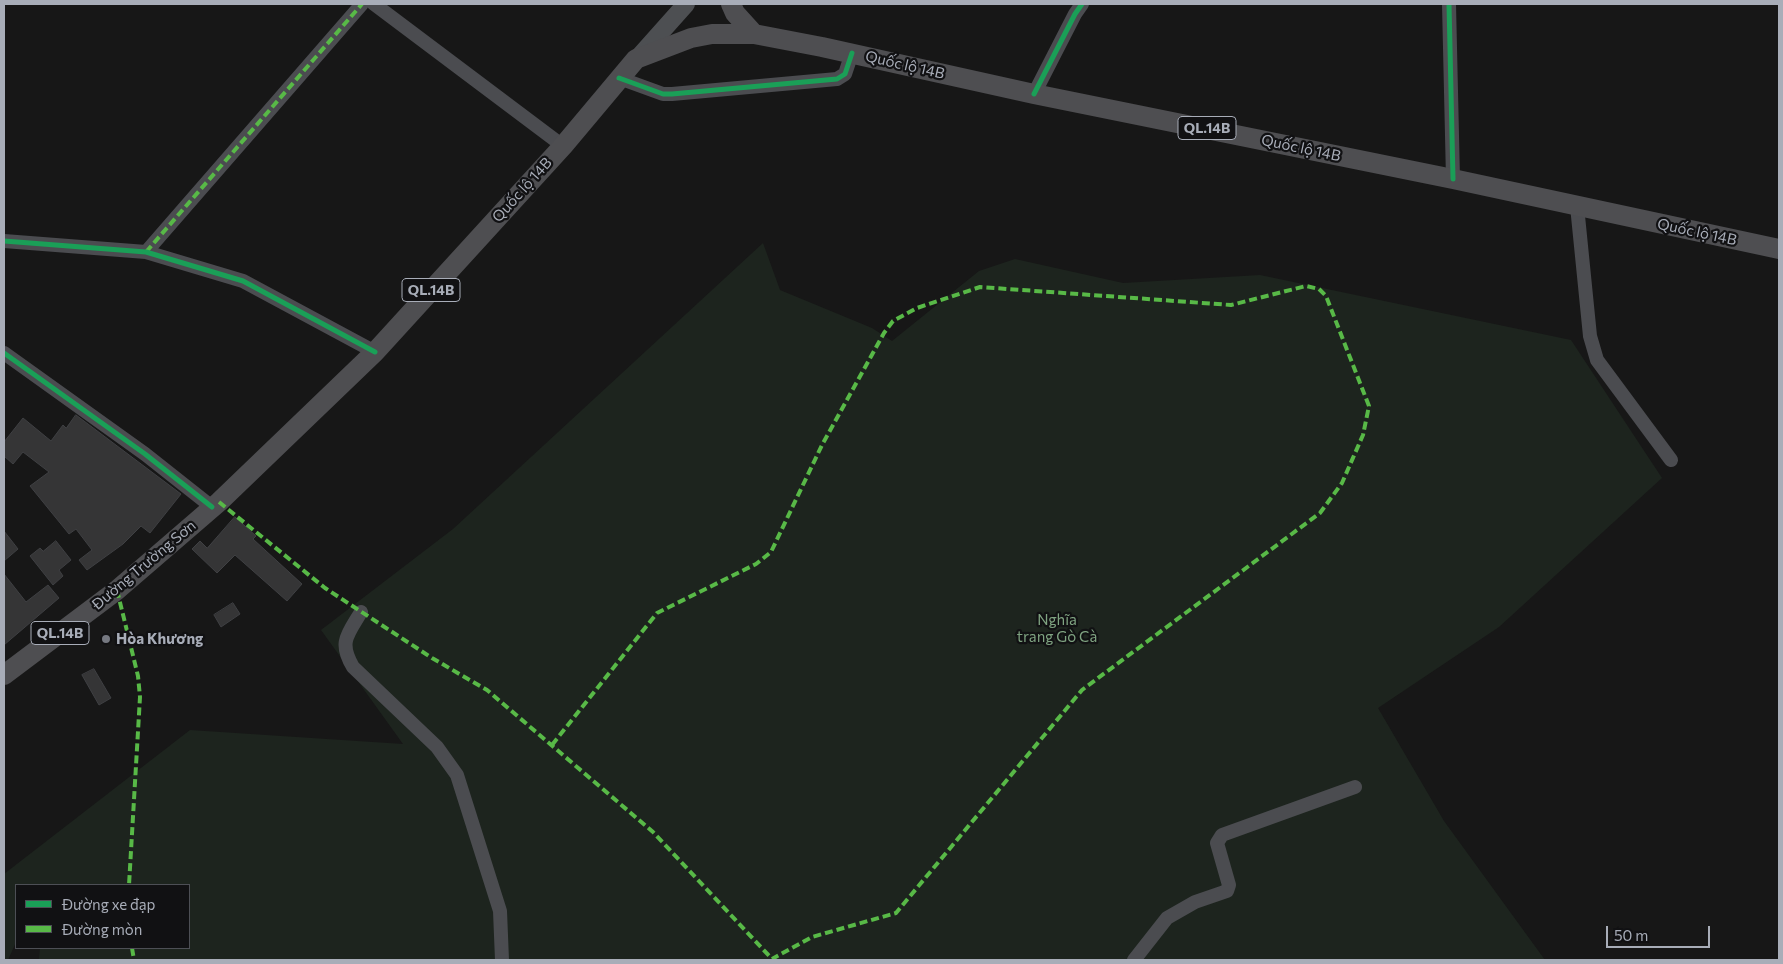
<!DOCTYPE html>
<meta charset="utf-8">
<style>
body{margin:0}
#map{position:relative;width:1783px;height:964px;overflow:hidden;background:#171717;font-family:Commissioner,sans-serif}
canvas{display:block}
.frame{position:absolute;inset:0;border:5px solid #a8adb8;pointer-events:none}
.legend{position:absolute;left:15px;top:884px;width:175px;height:65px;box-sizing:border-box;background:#111113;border:1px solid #4d4f55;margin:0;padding:6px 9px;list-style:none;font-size:15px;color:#a8adb8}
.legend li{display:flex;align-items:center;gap:10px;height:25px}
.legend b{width:25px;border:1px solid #4d4f55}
.scale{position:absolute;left:1606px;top:926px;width:104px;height:22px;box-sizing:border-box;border:2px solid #a8adb8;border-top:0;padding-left:6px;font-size:15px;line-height:18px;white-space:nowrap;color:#a8adb8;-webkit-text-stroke:4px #111113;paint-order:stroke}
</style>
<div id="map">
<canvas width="1783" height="964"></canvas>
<div class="frame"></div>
<ul class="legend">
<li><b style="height:6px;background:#1a9f57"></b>Đường xe đạp</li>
<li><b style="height:6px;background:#58b947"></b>Đường mòn</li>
</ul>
<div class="scale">50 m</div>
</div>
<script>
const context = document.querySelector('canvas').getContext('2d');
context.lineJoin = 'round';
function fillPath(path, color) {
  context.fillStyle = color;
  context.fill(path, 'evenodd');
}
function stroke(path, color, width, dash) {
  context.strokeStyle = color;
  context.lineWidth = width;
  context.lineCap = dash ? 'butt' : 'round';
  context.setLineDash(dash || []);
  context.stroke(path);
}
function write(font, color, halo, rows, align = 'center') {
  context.font = font + ' Commissioner,sans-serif';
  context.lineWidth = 4.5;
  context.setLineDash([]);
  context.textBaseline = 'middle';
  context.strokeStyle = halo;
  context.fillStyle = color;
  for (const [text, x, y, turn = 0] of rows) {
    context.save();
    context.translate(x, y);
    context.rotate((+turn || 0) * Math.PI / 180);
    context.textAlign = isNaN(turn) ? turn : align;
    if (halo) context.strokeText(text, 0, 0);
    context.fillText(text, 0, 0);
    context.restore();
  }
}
fillPath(new Path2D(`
 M 763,243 L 780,290 L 872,328 L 892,341 L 979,271 L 1015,259 L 1123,283 L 1260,275 L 1571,340 L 1662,478 L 1499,627 L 1378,708 L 1444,821 L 1545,960 L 39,960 L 40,948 L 189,948 L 189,885 L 16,885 L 16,942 L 8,960 L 4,960 L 4,874 L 190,730 L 403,744 L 321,630 L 453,529 Z`), '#1d241e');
const building = new Path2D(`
 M 76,415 L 181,494 L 150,533 L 141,526 L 123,544 L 87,570 L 79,560 L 92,550 L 76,529 L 69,534 L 30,486 L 49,472 L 23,452 L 13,464 L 4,456 L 4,442 L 23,418 L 51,441 L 63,425 L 66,428 Z
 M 235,517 L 256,536 L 253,539 L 302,584 L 287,601 L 235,555 L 217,573 L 192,549 L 200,541 L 207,548 Z
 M 4,531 L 18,549 L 4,561 Z
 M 56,541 L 71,560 L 59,570 L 63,576 L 53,585 L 30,556 L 40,548 L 43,551 Z
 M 4,574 L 26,602 L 48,585 L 59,598 L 4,645 Z
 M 233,603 L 240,614 L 221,627 L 214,615 Z
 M 94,669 L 111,698 L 99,705 L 82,675 Z`);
fillPath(building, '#353536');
stroke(building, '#3f4043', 1);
stroke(new Path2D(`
 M 374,4 L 563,146
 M 1449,4 L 1453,179
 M 619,78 L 663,94 L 672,94 L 837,79 L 845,74 L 852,53
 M 1034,94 L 1075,14 L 1082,4
 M 1577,206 L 1590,336 L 1597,360 L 1671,460
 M 4,241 L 146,252 L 243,281 L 375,352
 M 146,252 L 362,4
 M 4,353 L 145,454 L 212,507
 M 361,612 C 348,634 338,642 353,667 L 437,747 L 457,775 L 500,911 L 502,960
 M 1134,960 L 1167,918 L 1195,902 L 1227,891 L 1229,885 L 1217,843 L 1222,835 L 1355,787`), '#4b4c50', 14);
stroke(new Path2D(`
 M 637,59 L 686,4`), '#4d4f52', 18);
stroke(new Path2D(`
 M 731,4 L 735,13 L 754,34
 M 4,675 L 117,590 L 219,502 L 375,352 L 563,146 L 636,59 L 691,38 L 712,34 L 754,34 L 822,47 L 1034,94 L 1453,179 L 1779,249`), '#4e4e51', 20);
stroke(new Path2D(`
 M 146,252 L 362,4
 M 219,502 L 325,588 L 432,658 L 487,690 L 653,832 L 773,960
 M 117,590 L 138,676 L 140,697 L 129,885
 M 552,745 L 657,613 L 756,564 L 771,552 L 822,445 L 884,333 L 893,321 L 917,308 L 980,287 L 1231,305 L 1306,286 L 1319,289 L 1326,296 L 1369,406 L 1363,435 L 1342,483 L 1320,513 L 1082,690 L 896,913 L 812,937 L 772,959
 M 132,948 L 134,960`), '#58b947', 4, [8, 4]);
stroke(new Path2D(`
 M 1449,4 L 1453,179
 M 619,78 L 663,94 L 672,94 L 837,79 L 845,74 L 852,53
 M 1034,94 L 1075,14 L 1082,4
 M 4,241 L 146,252 L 243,281 L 375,352
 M 4,353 L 145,454 L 212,507`), '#1a9f57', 5);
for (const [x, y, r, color] of [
 [106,639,5,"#757880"]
]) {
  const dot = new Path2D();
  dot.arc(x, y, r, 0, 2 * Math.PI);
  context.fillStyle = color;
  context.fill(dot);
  stroke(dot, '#111113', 2);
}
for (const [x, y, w] of [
 [1207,128,58],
 [431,290,58],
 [60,633,58]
]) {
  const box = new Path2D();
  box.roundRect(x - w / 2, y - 11.5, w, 23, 4);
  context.fillStyle = '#111113';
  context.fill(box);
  stroke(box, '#a8adb8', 1);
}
write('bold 14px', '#a8adb8', null, [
 ["QL.14B",1207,128],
 ["QL.14B",431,290],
 ["QL.14B",60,633]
]);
write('15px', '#a8adb8', '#111113', [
 ["Quốc lộ 14B",905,65,13],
 ["Quốc lộ 14B",1301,148,12],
 ["Quốc lộ 14B",522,190,-48],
 ["Quốc lộ 14B",1697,232,12],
 ["Đường Trường Sơn",144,565,-40]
]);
write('15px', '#7fa381', '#111113', [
 ["Nghĩa",1057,620],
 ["trang Gò Cà",1057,637]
]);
write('bold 15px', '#a8adb8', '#111113', [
 ["Hòa Khương",116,639]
], 'left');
</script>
